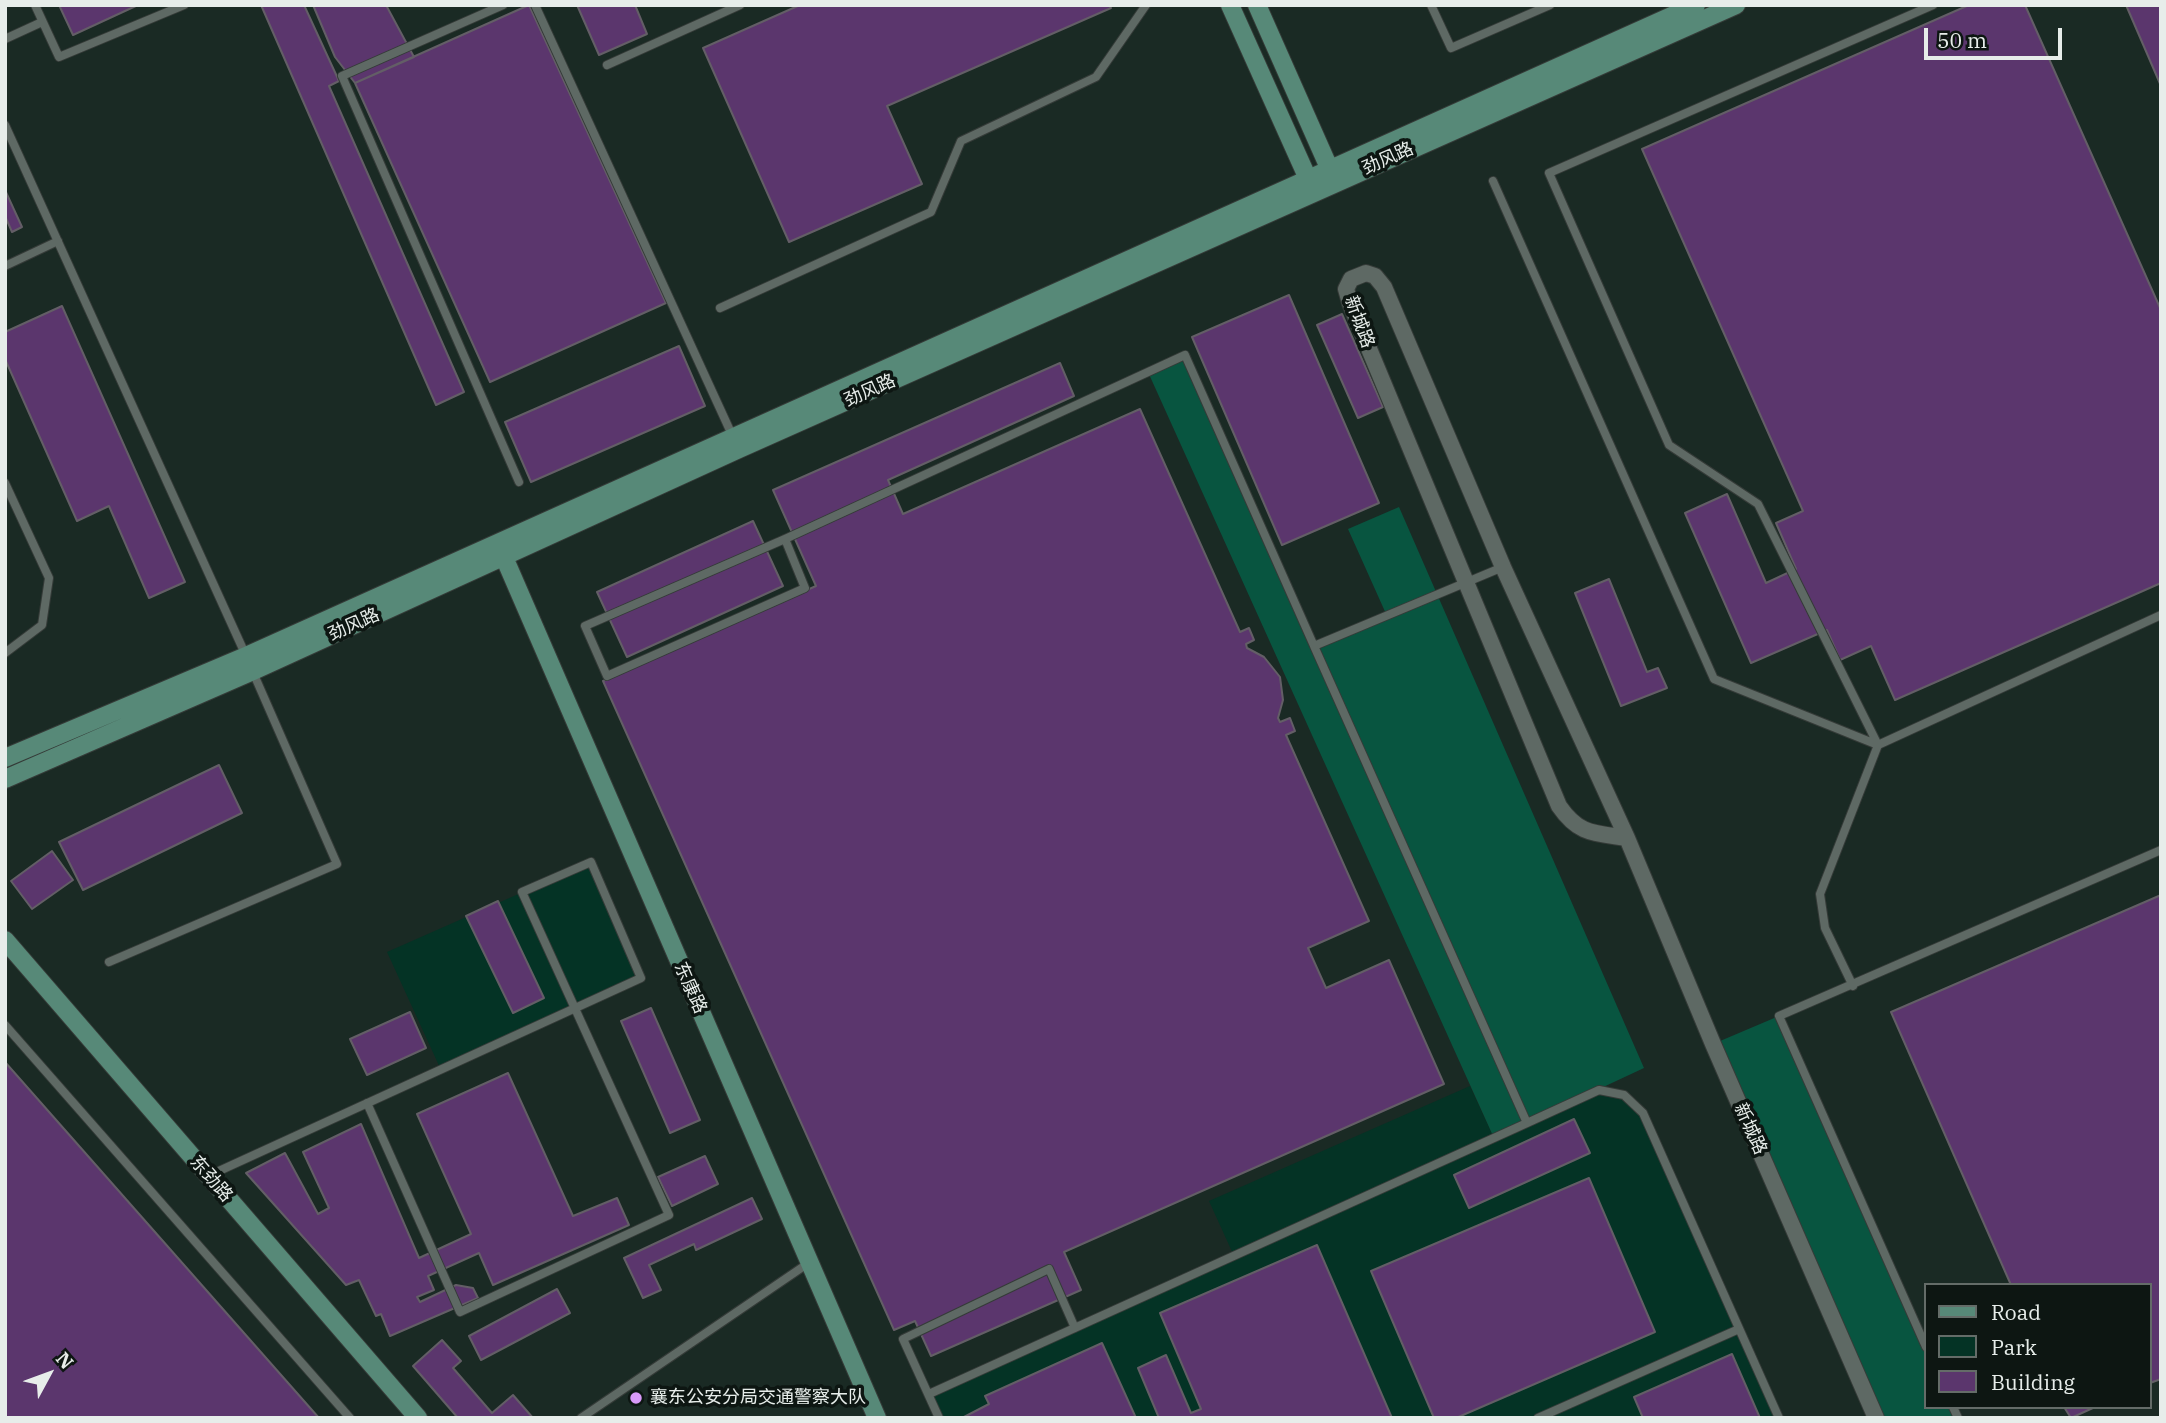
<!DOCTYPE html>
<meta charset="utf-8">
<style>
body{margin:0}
#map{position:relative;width:2166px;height:1423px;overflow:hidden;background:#161f1b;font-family:"IBM Plex Serif",serif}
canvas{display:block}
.frame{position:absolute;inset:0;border:7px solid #e7edea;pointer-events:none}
.legend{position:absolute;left:1924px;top:1283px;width:228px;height:126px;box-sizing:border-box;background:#0d1612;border:2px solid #646c68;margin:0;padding:9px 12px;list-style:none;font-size:21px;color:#e7edea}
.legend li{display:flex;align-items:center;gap:14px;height:35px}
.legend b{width:35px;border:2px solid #646c68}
.north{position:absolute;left:14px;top:1339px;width:70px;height:70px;-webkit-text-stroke:5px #0d1612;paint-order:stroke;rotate:49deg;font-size:19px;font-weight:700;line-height:28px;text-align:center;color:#e7edea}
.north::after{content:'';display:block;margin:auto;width:24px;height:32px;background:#e7edea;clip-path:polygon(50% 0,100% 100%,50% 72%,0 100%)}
.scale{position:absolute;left:1924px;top:28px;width:138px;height:32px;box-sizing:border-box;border:4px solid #e7edea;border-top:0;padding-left:9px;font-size:21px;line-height:24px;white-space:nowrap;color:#e7edea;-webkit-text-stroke:5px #0d1612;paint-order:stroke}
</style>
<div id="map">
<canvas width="2166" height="1423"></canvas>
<div class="frame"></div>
<ul class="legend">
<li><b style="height:9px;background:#578978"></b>Road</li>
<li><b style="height:19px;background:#043325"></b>Park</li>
<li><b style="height:19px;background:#5b366d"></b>Building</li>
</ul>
<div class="north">N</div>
<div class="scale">50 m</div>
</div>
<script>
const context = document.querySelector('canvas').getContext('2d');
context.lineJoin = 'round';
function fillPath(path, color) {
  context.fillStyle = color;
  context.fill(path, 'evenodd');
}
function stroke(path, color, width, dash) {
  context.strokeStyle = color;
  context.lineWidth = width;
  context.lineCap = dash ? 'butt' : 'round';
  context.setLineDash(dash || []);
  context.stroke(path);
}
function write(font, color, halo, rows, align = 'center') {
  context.font = font + ' "IBM Plex Serif","Noto Sans SC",serif';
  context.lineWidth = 7;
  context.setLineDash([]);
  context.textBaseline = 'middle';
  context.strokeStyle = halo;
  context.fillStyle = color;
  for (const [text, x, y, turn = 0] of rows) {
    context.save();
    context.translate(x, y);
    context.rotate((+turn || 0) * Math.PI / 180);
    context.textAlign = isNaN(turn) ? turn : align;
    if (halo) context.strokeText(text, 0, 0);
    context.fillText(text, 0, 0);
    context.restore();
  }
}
fillPath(new Path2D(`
 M 5,5 L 2161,5 L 2161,1418 L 5,1418 ZM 1926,1285 L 2150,1285 L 2150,1407 L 1926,1407 Z`), '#1a2a24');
fillPath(new Path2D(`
 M 591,862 L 641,978 L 441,1070 L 387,952 Z
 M 1470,1086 L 1494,1138 L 1599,1090 L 1624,1095 L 1643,1113 L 1779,1418 L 939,1418 L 929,1394 L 1234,1256 L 1209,1201 Z`), '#043325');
fillPath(new Path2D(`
 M 1185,355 L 1314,646 L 1387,616 L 1348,529 L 1399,507 L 1644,1068 L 1494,1138 L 1148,372 Z
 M 1779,1016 L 1926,1347 L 1926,1407 L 1953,1407 L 1958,1418 L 1876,1418 L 1713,1044 Z`), '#085540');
const building = new Path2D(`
 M 59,5 L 138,5 L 73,35 Z
 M 261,5 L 304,5 L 339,81 L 329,86 L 464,392 L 436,405 Z
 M 313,5 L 386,5 L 414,57 L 355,83 L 335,57 Z
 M 529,5 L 666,303 L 490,382 L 355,83 Z
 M 577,5 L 635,5 L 647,34 L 599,55 Z
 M 800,5 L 1109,5 L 1111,8 L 887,106 L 922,184 L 789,242 L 703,48 Z
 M 1969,5 L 2025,5 L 2161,310 L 2161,583 L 1895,700 L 1871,646 L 1840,660 L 1827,630 L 1751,663 L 1685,513 L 1727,494 L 1766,583 L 1796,569 L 1776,523 L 1803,511 L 1642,149 Z
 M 2126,5 L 2161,5 L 2161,86 Z
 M 5,190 L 22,227 L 12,232 L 5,216 Z
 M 1289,295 L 1379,503 L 1282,545 L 1192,337 Z
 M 62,306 L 185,582 L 149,598 L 109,506 L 77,521 L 5,359 L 5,332 Z
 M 1342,314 L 1383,407 L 1358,418 L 1317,325 Z
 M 679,346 L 705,406 L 531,482 L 505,422 Z
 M 1060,363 L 1074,396 L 888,480 L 903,514 L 1140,409 L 1240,632 L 1249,628 L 1254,640 L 1246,644 L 1247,648 L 1264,657 L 1280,677 L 1283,700 L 1278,718 L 1280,722 L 1290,718 L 1295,731 L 1286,735 L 1369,921 L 1308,948 L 1326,988 L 1389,960 L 1444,1084 L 1064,1252 L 1081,1290 L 931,1356 L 915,1321 L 894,1330 L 603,681 L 816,586 L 773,490 Z
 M 753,521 L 783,586 L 627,657 L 597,592 Z
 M 1609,579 L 1647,672 L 1658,668 L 1667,688 L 1621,706 L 1575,593 Z
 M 219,765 L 242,813 L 83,890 L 59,842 Z
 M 52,851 L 73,880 L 32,909 L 11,881 Z
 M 2161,895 L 2161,1379 L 2150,1383 L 2150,1285 L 2011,1285 L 1891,1012 Z
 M 498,901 L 544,998 L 513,1013 L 466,916 Z
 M 651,1008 L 700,1120 L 670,1133 L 621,1021 Z
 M 410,1012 L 426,1048 L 367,1075 L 350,1039 Z
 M 5,1062 L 319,1418 L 5,1418 Z
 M 508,1073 L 573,1216 L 617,1198 L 629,1225 L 493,1285 L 479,1253 L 428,1276 L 434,1290 L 417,1297 L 420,1302 L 456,1285 L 473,1288 L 478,1298 L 390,1336 L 381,1314 L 376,1316 L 359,1280 L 346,1285 L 246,1173 L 285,1153 L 318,1214 L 329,1208 L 303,1152 L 361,1124 L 419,1258 L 471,1234 L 417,1114 Z
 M 1574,1119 L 1590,1153 L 1469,1208 L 1454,1175 Z
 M 705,1156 L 718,1184 L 672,1206 L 658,1177 Z
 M 1589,1178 L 1655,1332 L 1456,1418 L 1434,1418 L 1371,1271 Z
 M 752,1198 L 762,1219 L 696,1250 L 694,1244 L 649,1265 L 661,1290 L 643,1298 L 624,1258 Z
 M 1317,1245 L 1392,1418 L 1159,1418 L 1138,1368 L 1166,1355 L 1191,1413 L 1201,1409 L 1160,1313 Z
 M 557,1289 L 570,1313 L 481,1360 L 469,1336 Z
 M 442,1340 L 461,1361 L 453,1368 L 492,1413 L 513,1395 L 533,1418 L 458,1418 L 413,1366 Z
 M 1102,1343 L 1136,1418 L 962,1418 L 989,1404 L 985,1396 Z
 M 1732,1354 L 1760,1418 L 1643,1418 L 1634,1397 Z
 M 2064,1407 L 2095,1407 L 2071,1418 Z`);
fillPath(building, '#5b366d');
stroke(building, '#635e66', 2);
const lane = new Path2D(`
 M 35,5 L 59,57 L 184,5
 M 503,5 L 342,76 L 519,482
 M 535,5 L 733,437
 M 1431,5 L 1451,48 L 1550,5
 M 5,39 L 42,22
 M 607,65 L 740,5
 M 5,125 L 247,658
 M 1493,181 L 1714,679 L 1878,745 L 2161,615
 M 5,266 L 58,241
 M 720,308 L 931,212 L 961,141 L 1096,77 L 1146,5
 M 5,483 L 49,578 L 42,625 L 5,653
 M 785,539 L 805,588 L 607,676 L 585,626 L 785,539 L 1185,355 L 1314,646 L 1503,567
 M 109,962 L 337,864 L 252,670
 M 1853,986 L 1825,928 L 1820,894 L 1878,745 L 1758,504 L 1669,445 L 1549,173 L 1933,5
 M 5,1025 L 350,1418
 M 1527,1123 L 1599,1090 L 1624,1095 L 1643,1113 L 1779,1418
 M 208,1176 C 352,1110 497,1044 641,978 L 591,862 L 522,892 L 669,1215 L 460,1312 L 367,1103
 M 1926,1347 L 1779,1016 L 2161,850
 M 929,1394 L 1527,1123 L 1314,646
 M 1953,1407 L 1958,1418
 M 581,1418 L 810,1262
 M 939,1418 L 903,1339 L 1049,1269 L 1075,1328
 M 1538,1418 L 1739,1329`);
const street = new Path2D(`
 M 1627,838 C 1594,833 1579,835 1559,806 L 1350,303 L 1346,289 L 1351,279 L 1366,273 L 1375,276 L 1384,287 L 1503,567 L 1627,838 L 1713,1044 L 1876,1418`);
const secondary = new Path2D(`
 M 1230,5 L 1313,190
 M 1257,5 L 1334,179
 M 504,557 L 877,1418
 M 5,758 L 246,656 L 1696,5
 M 5,779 L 253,671 L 739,449 L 1736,5
 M 5,940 L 418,1418`);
stroke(lane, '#353b38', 10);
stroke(street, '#353b38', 18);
stroke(secondary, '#353b38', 20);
stroke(lane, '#5e6964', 8);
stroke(street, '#5e6964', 16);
stroke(secondary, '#578978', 18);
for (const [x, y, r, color] of [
 [636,1398,7,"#d89af8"]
]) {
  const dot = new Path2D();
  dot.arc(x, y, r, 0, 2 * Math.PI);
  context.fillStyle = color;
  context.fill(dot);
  stroke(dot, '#0d1612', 2.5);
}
write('18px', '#e7edea', '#0d1612', [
 ["劲风路",1388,159,-24],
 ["新城路",1359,322,70],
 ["劲风路",870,391,-24],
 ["劲风路",354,625,-24],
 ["东康路",690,988,66],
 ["新城路",1750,1129,66],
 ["东劲路",211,1179,49]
]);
write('18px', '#e7edea', '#0d1612', [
 ["襄东公安分局交通警察大队",650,1398]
], 'left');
</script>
